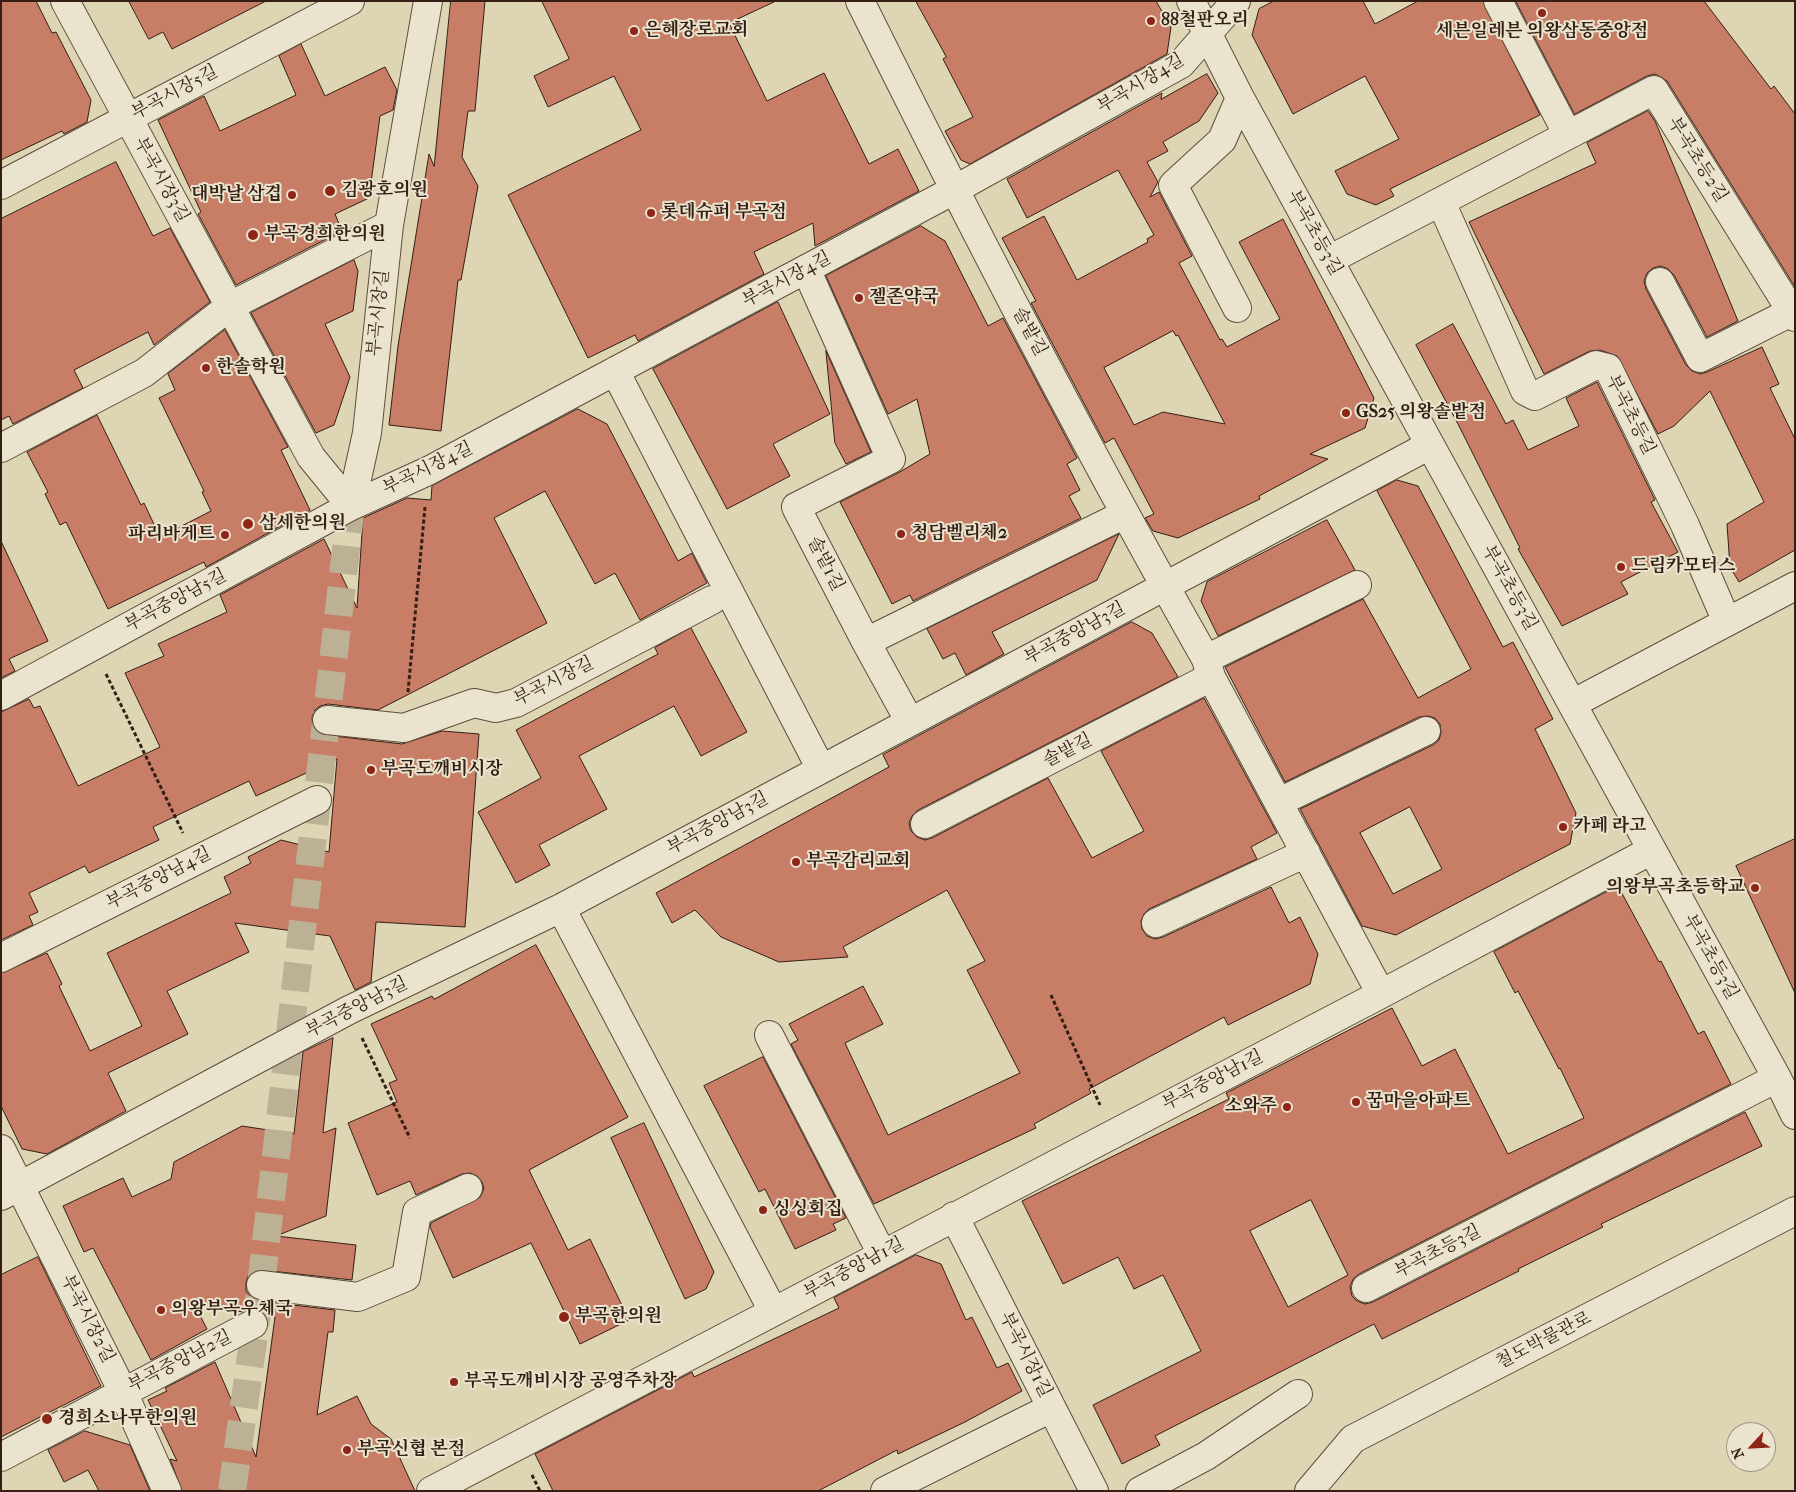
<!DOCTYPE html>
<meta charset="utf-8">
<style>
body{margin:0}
#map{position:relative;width:1796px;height:1492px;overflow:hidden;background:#ded5b5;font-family:"IM FELL French Canon",serif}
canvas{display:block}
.frame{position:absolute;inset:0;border:2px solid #351e14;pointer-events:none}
.north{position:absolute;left:1726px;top:1422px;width:50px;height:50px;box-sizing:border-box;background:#eae4cf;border:1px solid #a29584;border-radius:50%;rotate:245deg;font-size:14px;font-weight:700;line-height:20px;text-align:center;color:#351e14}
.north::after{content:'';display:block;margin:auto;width:18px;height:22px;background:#8f2418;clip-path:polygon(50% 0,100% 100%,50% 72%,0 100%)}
</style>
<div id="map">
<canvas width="1796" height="1492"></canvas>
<div class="frame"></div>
<div class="north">N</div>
</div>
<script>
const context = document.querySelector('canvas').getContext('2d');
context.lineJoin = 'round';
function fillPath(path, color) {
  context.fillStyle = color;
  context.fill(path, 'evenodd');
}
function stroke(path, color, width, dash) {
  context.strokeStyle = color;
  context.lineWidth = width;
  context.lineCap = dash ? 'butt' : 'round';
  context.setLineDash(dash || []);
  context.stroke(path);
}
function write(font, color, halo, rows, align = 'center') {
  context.font = font + ' "IM FELL French Canon","Noto Serif KR",serif';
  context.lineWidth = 4;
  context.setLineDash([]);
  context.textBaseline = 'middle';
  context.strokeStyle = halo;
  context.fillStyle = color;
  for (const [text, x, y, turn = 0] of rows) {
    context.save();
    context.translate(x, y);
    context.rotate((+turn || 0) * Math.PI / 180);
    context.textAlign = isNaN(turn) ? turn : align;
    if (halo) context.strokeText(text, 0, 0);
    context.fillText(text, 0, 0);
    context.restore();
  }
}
const building = new Path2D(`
 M 1,1 L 36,1 L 52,33 L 56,32 L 91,100 L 87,122 L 64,134 L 62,131 L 1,160 Z
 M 129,1 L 266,1 L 172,49 L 163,32 L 149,39 Z
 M 451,1 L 485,1 L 475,111 L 468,111 L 462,157 L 478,186 L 461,280 L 458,280 L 441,431 L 389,425 L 398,346 L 429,154 L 434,166 Z
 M 542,1 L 776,1 L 729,23 L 767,101 L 824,73 L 869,164 L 898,149 L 919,191 L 815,246 L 813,223 L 754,252 L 764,274 L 638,341 L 635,335 L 588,358 L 508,195 L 641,130 L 614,76 L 548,107 L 534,76 L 569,59 Z
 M 916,1 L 1156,1 L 1171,27 L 1167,54 L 970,164 L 961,160 L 945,131 L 973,117 L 943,59 L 946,57 Z
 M 1274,1 L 1363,1 L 1375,24 L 1418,1 L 1483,1 L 1540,115 L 1390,189 L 1394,196 L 1376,205 L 1347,194 L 1335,171 L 1399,139 L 1365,76 L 1293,114 L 1252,35 L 1259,9 Z
 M 1516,1 L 1704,1 L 1771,89 L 1774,86 L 1795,114 L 1795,287 L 1667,81 L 1655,74 L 1647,76 L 1575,114 Z
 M 301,44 L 325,96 L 385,67 L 397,90 L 393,110 L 380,116 L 369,198 L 335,214 L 342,231 L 236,285 L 198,214 L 201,212 L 158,120 L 204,96 L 220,131 L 296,95 L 279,56 Z
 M 1207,74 L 1218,93 L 1199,121 L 1163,142 L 1168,151 L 1147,162 L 1158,182 L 1150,197 L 1159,192 L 1192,256 L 1179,263 L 1220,340 L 1222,339 L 1227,347 L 1280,319 L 1239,242 L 1283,219 L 1374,398 L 1365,428 L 1310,454 L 1328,459 L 1259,496 L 1260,499 L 1178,538 L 1153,531 L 1145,518 L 1154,514 L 1114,438 L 1105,443 L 1031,303 L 1036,301 L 1002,238 L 1044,216 L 1077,280 L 1148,242 L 1147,239 L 1154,235 L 1118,170 L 1027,218 L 1007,179 L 1162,93 L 1161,99 ZM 1173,331 L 1176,336 L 1178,335 L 1225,424 L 1163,412 L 1134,425 L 1104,368 Z
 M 1648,111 L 1655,121 L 1738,321 L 1707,337 L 1674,275 L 1668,269 L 1661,266 L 1653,268 L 1647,273 L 1644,281 L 1646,289 L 1686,365 L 1692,371 L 1700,374 L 1707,372 L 1762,347 L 1779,384 L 1770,388 L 1795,439 L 1795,550 L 1739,582 L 1730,567 L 1727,524 L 1764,502 L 1710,391 L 1674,426 L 1658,434 L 1617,356 L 1600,350 L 1590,351 L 1544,374 L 1469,222 L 1596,163 L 1587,143 Z
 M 116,162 L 153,236 L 170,228 L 210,302 L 154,345 L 148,332 L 74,370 L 83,388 L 13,424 L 9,416 L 1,420 L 1,219 Z
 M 921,226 L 945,241 L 988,326 L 1003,318 L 1077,458 L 1067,464 L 1080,490 L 1069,496 L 1081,518 L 913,601 L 910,595 L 892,604 L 840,502 L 898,473 L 930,454 L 917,399 L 888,414 L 826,276 Z
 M 354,260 L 358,271 L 353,311 L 325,324 L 350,377 L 334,425 L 316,433 L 251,313 Z
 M 778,302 L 830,414 L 773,444 L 790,476 L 727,509 L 653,369 Z
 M 1453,324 L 1506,424 L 1513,420 L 1528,450 L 1579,426 L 1566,398 L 1597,382 L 1655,500 L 1651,502 L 1678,552 L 1621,582 L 1628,594 L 1562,626 L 1518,549 L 1520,548 L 1459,426 L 1416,345 Z
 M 225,330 L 288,447 L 281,450 L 310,510 L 206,567 L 204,562 L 108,609 L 66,522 L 60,525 L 45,494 L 48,492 L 27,452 L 97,415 L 141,505 L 144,503 L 160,537 L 211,511 L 202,492 L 204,491 L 159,398 L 175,390 L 168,374 Z
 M 826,351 L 871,452 L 846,464 L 835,443 Z
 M 578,409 L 607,424 L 678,561 L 692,553 L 707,583 L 640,620 L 615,573 L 595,584 L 545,491 L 494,518 L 547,623 L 378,710 L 328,704 L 320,706 L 314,711 L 312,718 L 313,727 L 318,733 L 325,735 L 402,744 L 442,731 L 479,734 L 465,927 L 376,922 L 371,982 L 355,990 L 330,936 L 235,923 L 249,952 L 167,991 L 188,1034 L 108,1073 L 126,1111 L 47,1154 L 22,1149 L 1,1106 L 1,973 L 47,953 L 62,984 L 59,986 L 90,1051 L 142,1026 L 107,953 L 231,893 L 224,877 L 251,863 L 248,857 L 281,840 L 329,852 L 337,759 L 256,796 L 249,781 L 153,827 L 159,840 L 89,873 L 85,866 L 29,893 L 38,912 L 29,916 L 33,925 L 1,940 L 1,712 L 29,699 L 34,708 L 40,706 L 78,786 L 160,747 L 125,673 L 164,656 L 158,644 L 227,612 L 220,595 L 324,539 L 357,608 L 363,518 L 407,498 L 431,500 L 432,486 Z
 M 1397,480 L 1418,486 L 1503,647 L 1513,642 L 1553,719 L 1535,729 L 1576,813 L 1570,844 L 1396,935 L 1362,926 L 1300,809 L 1433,745 L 1439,740 L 1441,733 L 1440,724 L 1435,718 L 1428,716 L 1419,717 L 1285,782 L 1225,667 L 1363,599 L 1418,698 L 1471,669 L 1377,491 ZM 1410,807 L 1442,869 L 1393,894 L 1360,833 Z
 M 1327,520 L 1355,570 L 1218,636 L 1201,601 L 1207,582 Z
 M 1119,534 L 1097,580 L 992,632 L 1004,654 L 966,675 L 955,653 L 943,659 L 927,629 Z
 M 1,541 L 48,641 L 9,659 L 15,671 L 1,678 Z
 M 1132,622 L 1152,633 L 1178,677 L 918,810 L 912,816 L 909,823 L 911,831 L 917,837 L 925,840 L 932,838 L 1048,778 L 1092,858 L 1144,831 L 1101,751 L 1204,698 L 1277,833 L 1251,847 L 1257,859 L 1149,909 L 1144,914 L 1141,921 L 1142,929 L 1147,936 L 1155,939 L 1163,937 L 1271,887 L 1289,923 L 1300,917 L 1318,954 L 1310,984 L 1228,1025 L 1224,1017 L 1089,1089 L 1091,1093 L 1034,1124 L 1036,1128 L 874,1204 L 791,1044 L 798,1040 L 789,1024 L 863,986 L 883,1024 L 845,1043 L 888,1135 L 1020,1073 L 967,970 L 985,961 L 947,890 L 843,947 L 848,957 L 779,962 L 721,937 L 695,910 L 672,923 L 656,893 L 889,767 L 883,755 Z
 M 691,628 L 747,732 L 701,756 L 674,706 L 579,756 L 607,809 L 539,845 L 550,865 L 516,883 L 478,812 L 541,778 L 516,730 L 658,654 L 655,648 Z
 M 1795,839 L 1795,993 L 1736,866 Z
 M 1618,886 L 1659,962 L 1661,961 L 1698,1034 L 1704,1031 L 1731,1084 L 1359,1274 L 1353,1279 L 1350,1287 L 1352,1296 L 1357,1301 L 1365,1304 L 1373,1302 L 1745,1112 L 1762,1146 L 1601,1224 L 1603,1227 L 1518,1269 L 1519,1271 L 1382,1339 L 1374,1324 L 1155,1436 L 1160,1445 L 1122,1464 L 1093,1405 L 1201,1351 L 1163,1275 L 1134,1289 L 1118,1257 L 1063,1284 L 1022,1201 L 1229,1099 L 1226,1093 L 1392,1008 L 1422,1066 L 1455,1049 L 1508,1154 L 1584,1118 L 1560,1068 L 1559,1069 L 1518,991 L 1515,993 L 1494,952 ZM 1311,1200 L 1348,1275 L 1288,1307 L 1250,1231 Z
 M 536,945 L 628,1117 L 529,1170 L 568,1250 L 590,1239 L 629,1320 L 580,1344 L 531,1243 L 453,1278 L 430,1227 L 431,1223 L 480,1197 L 484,1189 L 482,1182 L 477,1176 L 470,1173 L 462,1174 L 416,1195 L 410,1181 L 377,1195 L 348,1123 L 397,1102 L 389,1083 L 397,1080 L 371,1024 L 432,996 L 434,999 Z
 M 333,1038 L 323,1133 L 336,1128 L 326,1216 L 276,1236 L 356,1245 L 352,1280 L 262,1270 L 254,1271 L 248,1276 L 246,1283 L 246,1291 L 251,1297 L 259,1301 L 335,1310 L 333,1332 L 328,1332 L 317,1415 L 357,1396 L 371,1424 L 391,1439 L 415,1491 L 182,1491 L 170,1459 L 177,1461 L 148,1400 L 167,1391 L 165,1388 L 215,1362 L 256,1457 L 275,1317 L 266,1315 L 254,1308 L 243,1312 L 194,1304 L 207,1329 L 151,1360 L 93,1248 L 84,1252 L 63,1206 L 123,1178 L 132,1197 L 171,1179 L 174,1162 L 242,1126 L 294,1134 L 303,1052 Z
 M 763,1057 L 846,1218 L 833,1224 L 836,1230 L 795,1249 L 765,1189 L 759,1192 L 704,1086 Z
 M 644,1123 L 714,1272 L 706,1289 L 685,1299 L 611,1138 Z
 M 916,1255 L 941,1264 L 966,1320 L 972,1317 L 997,1368 L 1008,1363 L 1022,1391 L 965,1422 L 898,1454 L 897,1450 L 818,1491 L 553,1491 L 535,1454 L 692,1372 L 694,1377 L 839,1308 L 834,1298 Z
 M 38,1257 L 101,1386 L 1,1437 L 1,1275 Z
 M 85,1431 L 130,1445 L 150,1491 L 99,1491 L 88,1470 L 64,1482 L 48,1450 Z`);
fillPath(building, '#c77d66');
stroke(building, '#351e14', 1);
stroke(new Path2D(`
 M 232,1491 L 261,1285 L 351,506`), '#bcb095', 28, [28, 14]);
const minor = new Path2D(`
 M 65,1 L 311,457 L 351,506
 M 860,1 C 970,223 1084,444 1206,659 L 1211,677 L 1381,994
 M 1191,1 L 1240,98 L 1777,1078 L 1795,1115
 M 1498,1 L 1568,135
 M 1,185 L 350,1
 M 1441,202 L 1525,391 L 1535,396 L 1596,365 L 1608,368 L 1685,525 L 1727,622
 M 1329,260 L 1654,90 L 1795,317
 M 806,269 L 891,459 L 796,507 L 866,642 L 1125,514
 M 1660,282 L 1700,358 L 1795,310
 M 1237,308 L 1173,185 L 1222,140 L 1240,98
 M 615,371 L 821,769
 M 1,448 L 144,373 L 230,306 L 389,225
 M 351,506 L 367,433 L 389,225 L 428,1
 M 866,642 L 910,722
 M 1206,659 L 1357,585
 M 1,696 L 351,506 L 428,471 L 954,190 L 1181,64 L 1236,1
 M 1572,704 L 1795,586
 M 327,720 L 404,728 L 474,703 L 496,708 L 516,703 L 712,600
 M 1279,802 L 1426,731
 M 925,824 L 1211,677
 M 561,908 L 773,1311
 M 1156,923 L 1306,853
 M 1,958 L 317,800
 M 769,1035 L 882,1254
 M 1,1149 L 123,1392 L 167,1491
 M 1,1196 L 349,1010 L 561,908 L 1430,445
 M 954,1216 L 1094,1491
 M 261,1285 L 358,1297 L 406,1277 L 417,1212 L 468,1188
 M 1366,1288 L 1777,1078
 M 1,1457 L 253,1324
 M 431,1491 L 1381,994 L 1652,850
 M 885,1491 L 1051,1408
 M 1140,1491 L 1206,1456 L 1298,1394
 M 1309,1491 L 1353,1439 L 1795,1211`);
stroke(minor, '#5f4c3c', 30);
stroke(new Path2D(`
 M 106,674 L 183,833
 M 408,692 L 425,507
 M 1051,995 L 1100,1105
 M 362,1038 L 410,1138
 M 532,1475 L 540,1491`), '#351e14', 3, [4, 2.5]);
stroke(minor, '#eae4cf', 28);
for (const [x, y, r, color] of [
 [1542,13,5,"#8f2418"],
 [1151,21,5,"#8f2418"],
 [634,31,5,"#8f2418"],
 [330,191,6,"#8f2418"],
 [292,195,5,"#8f2418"],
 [651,213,5,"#8f2418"],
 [253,235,6,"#8f2418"],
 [859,298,5,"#8f2418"],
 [206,368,5,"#8f2418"],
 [1346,413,5,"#8f2418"],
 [248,524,6,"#8f2418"],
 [901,534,5,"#8f2418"],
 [225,535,5,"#8f2418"],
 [1621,567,5,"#8f2418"],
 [371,770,5,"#8f2418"],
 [1563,827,5,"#8f2418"],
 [796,862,5,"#8f2418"],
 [1755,888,5,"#8f2418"],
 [1356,1102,5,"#8f2418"],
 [1287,1107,5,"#8f2418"],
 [763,1210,5,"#8f2418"],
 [161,1310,5,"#8f2418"],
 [564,1317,6,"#8f2418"],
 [454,1382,5,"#8f2418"],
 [47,1419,6,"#8f2418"],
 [347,1450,5,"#8f2418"]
]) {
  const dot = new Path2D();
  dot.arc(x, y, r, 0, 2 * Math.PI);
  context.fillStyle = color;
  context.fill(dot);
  stroke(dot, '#eae4cf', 2);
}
write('bold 18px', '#351e14', '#eae4cf', [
 ["88철판오리",1161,21],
 ["은혜장로교회",644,31],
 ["세븐일레븐 의왕삼동중앙점",1542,32,"center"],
 ["김광호의원",341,191],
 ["대박날 삼겹",282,195,"right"],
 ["롯데슈퍼 부곡점",661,213],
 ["부곡경희한의원",264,235],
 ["젤존약국",869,298],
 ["한솔학원",216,368],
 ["GS25 의왕솔밭점",1356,413],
 ["삼세한의원",259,524],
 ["청담벨리체2",911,534],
 ["파리바게트",215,535,"right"],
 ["드림카모터스",1631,567],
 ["부곡도깨비시장",381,770],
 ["카페 라고",1573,827],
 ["부곡감리교회",806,862],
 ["의왕부곡초등학교",1745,888,"right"],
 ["꿈마을아파트",1366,1102],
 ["소와주",1277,1107,"right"],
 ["싱싱회집",773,1210],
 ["의왕부곡우체국",171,1310],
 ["부곡한의원",575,1317],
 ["부곡도깨비시장 공영주차장",464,1382],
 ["경희소나무한의원",58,1419],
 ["부곡신협 본점",357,1450]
], 'left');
write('18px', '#351e14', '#eae4cf', [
 ["부곡시장4길",1141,84,-31],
 ["부곡시장5길",175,93,-28],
 ["부곡초등2길",1697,160,58],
 ["부곡시장3길",161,180,61],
 ["부곡초등3길",1314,233,61],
 ["부곡시장4길",787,280,-28],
 ["부곡시장길",379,313,-84],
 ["솔밭길",1029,332,62],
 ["부곡초등길",1630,415,63],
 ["부곡시장4길",428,469,-26],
 ["솔밭1길",825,564,63],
 ["부곡초등3길",1509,588,61],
 ["부곡중앙남5길",176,601,-28],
 ["부곡중앙남3길",1075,634,-28],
 ["부곡시장길",554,682,-27],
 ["솔밭길",1068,751,-27],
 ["부곡중앙남3길",718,824,-28],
 ["부곡중앙남4길",159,879,-27],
 ["부곡초등3길",1710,957,61],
 ["부곡중앙남3길",357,1008,-27],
 ["부곡중앙남1길",1213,1081,-27],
 ["부곡초등3길",1438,1252,-27],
 ["부곡중앙남1길",854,1269,-28],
 ["부곡시장2길",87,1319,63],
 ["철도박물관로",1544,1341,-27],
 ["부곡시장1길",1025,1355,63],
 ["부곡중앙남2길",180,1362,-27]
]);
</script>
